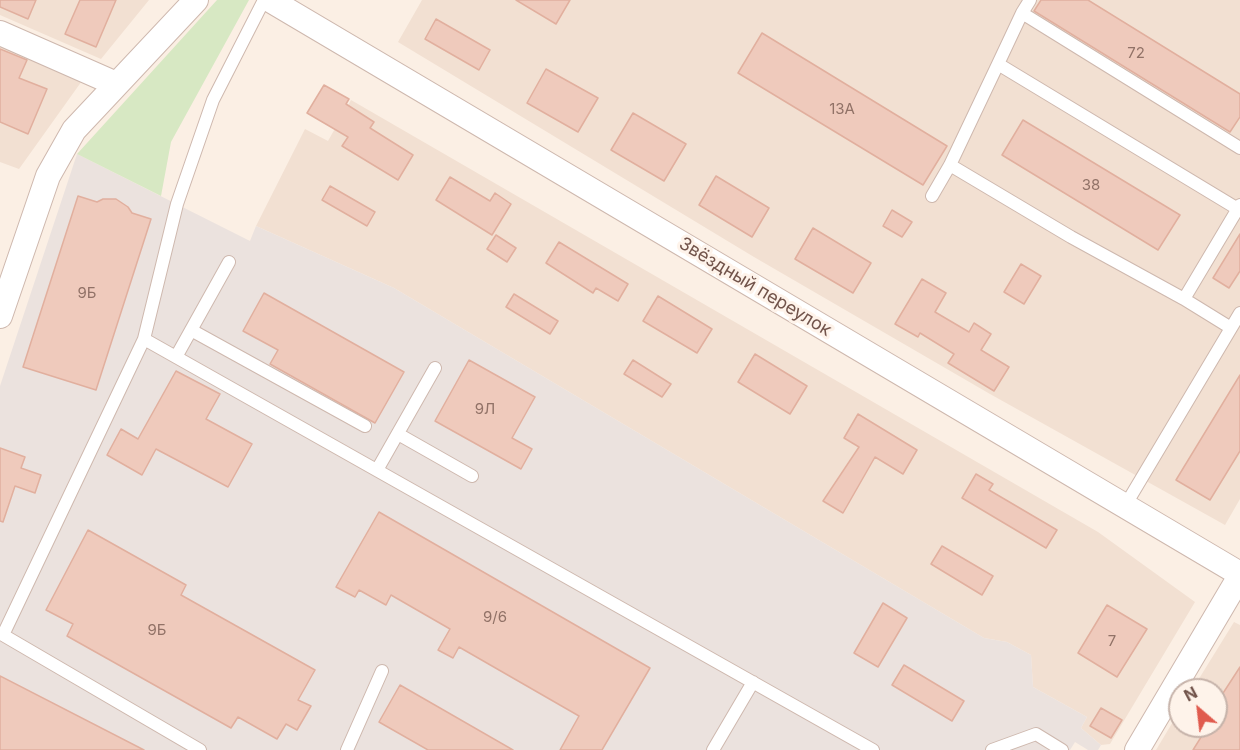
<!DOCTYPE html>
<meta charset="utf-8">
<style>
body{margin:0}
#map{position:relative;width:1240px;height:750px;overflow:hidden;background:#fbefe4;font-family:Inter,sans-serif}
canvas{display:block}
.north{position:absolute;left:1168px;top:678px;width:60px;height:60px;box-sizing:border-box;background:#fef3ea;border:2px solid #c6b3aa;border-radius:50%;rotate:332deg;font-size:16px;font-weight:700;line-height:24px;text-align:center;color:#72544b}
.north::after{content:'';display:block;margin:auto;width:21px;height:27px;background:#e05b4e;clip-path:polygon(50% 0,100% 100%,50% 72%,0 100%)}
</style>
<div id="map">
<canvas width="1240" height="750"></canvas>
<div class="north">N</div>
</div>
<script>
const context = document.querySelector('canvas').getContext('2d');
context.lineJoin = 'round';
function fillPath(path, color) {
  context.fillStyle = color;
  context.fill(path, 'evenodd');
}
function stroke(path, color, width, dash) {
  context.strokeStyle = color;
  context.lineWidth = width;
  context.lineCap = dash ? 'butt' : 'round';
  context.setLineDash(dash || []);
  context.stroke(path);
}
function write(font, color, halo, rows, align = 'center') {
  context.font = font + ' Inter,sans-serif';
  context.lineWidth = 6;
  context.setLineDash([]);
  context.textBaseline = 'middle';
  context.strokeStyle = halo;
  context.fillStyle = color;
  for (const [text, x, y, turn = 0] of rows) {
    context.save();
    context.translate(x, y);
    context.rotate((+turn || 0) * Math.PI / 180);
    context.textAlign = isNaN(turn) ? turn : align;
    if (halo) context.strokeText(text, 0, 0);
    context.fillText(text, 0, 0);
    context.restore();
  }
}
fillPath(new Path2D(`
 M 0,0 L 149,0 L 101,59 L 0,15 Z
 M 422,0 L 1240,0 L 1240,499 L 1225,525 L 990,394 L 754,257 L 398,42 Z
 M 0,41 L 84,78 L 19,169 L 0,162 Z
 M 351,100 L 1098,532 L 1195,602 L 1110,744 L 1101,745 L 1081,728 L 1087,717 L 1033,687 L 1031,655 L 1007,642 L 984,638 L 394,288 L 256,226 L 305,129 L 328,141 Z
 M 1234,622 L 1240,625 L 1240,750 L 1156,750 L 1180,710 L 1180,726 L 1216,726 L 1216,690 L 1192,690 Z`), '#f2e0d2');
fillPath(new Path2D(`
 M 77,154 L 250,241 L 256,226 L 394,288 L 984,638 L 1007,642 L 1031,655 L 1033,687 L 1087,717 L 1081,728 L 1101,745 L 1098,750 L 1088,750 L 1075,742 L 1070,750 L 0,750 L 0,386 Z`), '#ebe2de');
fillPath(new Path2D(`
 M 217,0 L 249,0 L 171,142 L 161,196 L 77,154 Z`), '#d7e8c3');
const building = new Path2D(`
 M 0,0 L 36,0 L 28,19 L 0,7 Z
 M 80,0 L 116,0 L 96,47 L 65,34 Z
 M 516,0 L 570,0 L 556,24 Z
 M 1041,0 L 1088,0 L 1240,94 L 1240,117 L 1230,132 L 1034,11 Z
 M 436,19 L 490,50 L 479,70 L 425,39 Z
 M 762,33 L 947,146 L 923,185 L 738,73 Z
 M 0,49 L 27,60 L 19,78 L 47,89 L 28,134 L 0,122 Z
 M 546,69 L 598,98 L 578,132 L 527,103 Z
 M 324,85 L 349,99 L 346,104 L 374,122 L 370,128 L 413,155 L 398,180 L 342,146 L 348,137 L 307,113 Z
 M 633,113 L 686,144 L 664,181 L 611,150 Z
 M 1023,120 L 1180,215 L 1158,250 L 1002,155 Z
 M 716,176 L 769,208 L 752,237 L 699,205 Z
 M 450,177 L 490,201 L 495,193 L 511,204 L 492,235 L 436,200 Z
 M 330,186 L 375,212 L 367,226 L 322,200 Z
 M 78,196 L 97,202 L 103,199 L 116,199 L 128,207 L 132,213 L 151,219 L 96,390 L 23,367 Z
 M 892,210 L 912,222 L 902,237 L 883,226 Z
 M 813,228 L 871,263 L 853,293 L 795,259 Z
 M 1240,234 L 1240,271 L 1229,288 L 1213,278 Z
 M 496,235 L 516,248 L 507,262 L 487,249 Z
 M 559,242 L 628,284 L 618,301 L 596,288 L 593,293 L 546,263 Z
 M 1021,264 L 1041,276 L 1024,304 L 1004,292 Z
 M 922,279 L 946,293 L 935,312 L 969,332 L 974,323 L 991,334 L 981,350 L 1009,367 L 994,391 L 948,363 L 954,354 L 920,333 L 918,337 L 895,324 Z
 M 264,293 L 404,372 L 375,423 L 270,364 L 278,350 L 243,331 Z
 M 514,294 L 558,321 L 550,334 L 506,307 Z
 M 658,296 L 712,329 L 697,353 L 643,321 Z
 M 755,354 L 807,386 L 790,414 L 738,382 Z
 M 469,360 L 535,397 L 512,438 L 532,449 L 521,469 L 435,421 Z
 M 633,360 L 671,384 L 662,397 L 624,374 Z
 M 176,371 L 220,394 L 206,419 L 252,444 L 228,487 L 156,449 L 142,475 L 107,455 L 121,429 L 138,439 Z
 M 1240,375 L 1240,451 L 1210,500 L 1176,480 Z
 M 858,414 L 917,450 L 903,474 L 875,457 L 843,513 L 823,501 L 859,447 L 844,438 Z
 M 0,448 L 25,457 L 21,468 L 41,475 L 35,493 L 15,486 L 3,522 L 0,521 Z
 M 976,474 L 993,484 L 989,490 L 1057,530 L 1046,548 L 962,498 Z
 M 379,512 L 650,668 L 602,750 L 560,750 L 579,716 L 459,647 L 453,658 L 438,650 L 450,629 L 391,595 L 386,605 L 359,590 L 355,597 L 336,587 Z
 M 88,530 L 186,585 L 181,595 L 315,670 L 298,700 L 311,706 L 297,730 L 286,724 L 277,739 L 238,717 L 231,728 L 67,636 L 73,624 L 46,610 Z
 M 942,546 L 993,576 L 982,595 L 931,564 Z
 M 883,603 L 907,618 L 878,667 L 854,653 Z
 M 1107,605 L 1147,629 L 1117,677 L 1078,653 Z
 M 904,665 L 964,701 L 952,721 L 892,685 Z
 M 1240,667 L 1240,750 L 1193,750 L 1208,726 L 1216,726 L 1216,704 Z
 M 0,676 L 144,750 L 0,750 Z
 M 400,685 L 513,750 L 428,750 L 379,722 Z
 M 1101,708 L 1122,720 L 1111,738 L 1090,726 Z`);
fillPath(building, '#efcabc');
stroke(building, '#e1af9e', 1.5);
const service = new Path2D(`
 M 1030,0 L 1022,13 L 1240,148
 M 1022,13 L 998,64 L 1238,209
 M 950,165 L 1071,237 L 1184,299
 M 932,196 L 950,165 L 998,64
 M 1231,328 L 1184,299 L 1240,205
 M 191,330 L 365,426
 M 144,339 L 873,750
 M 176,357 L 229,262
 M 398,434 L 472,476
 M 377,470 L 435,368
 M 1125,506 L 1240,313
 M 200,750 L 3,635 L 144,339 L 177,204 L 213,100 L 264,0
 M 347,750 L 382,671
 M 713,750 L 753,682
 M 992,750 L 1036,734 L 1062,750`);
const minor = new Path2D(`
 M 270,0 L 1240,574
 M 0,33 L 116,84
 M 0,316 L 48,176 L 74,130 L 196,0
 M 1137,750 L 1240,576`);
stroke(service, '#ceb8ae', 14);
stroke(minor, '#ceb8ae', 26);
stroke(service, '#fff', 12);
stroke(minor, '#fff', 24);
write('15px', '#917267', null, [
 ["72",1136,53],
 ["13А",842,109],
 ["38",1091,185],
 ["9Б",87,293],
 ["9Л",485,409],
 ["9/6",495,617],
 ["9Б",157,630],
 ["7",1112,641]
]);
write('18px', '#72544b', '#fef3ea', [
 ["Звёздный переулок",755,287,31]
]);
</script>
